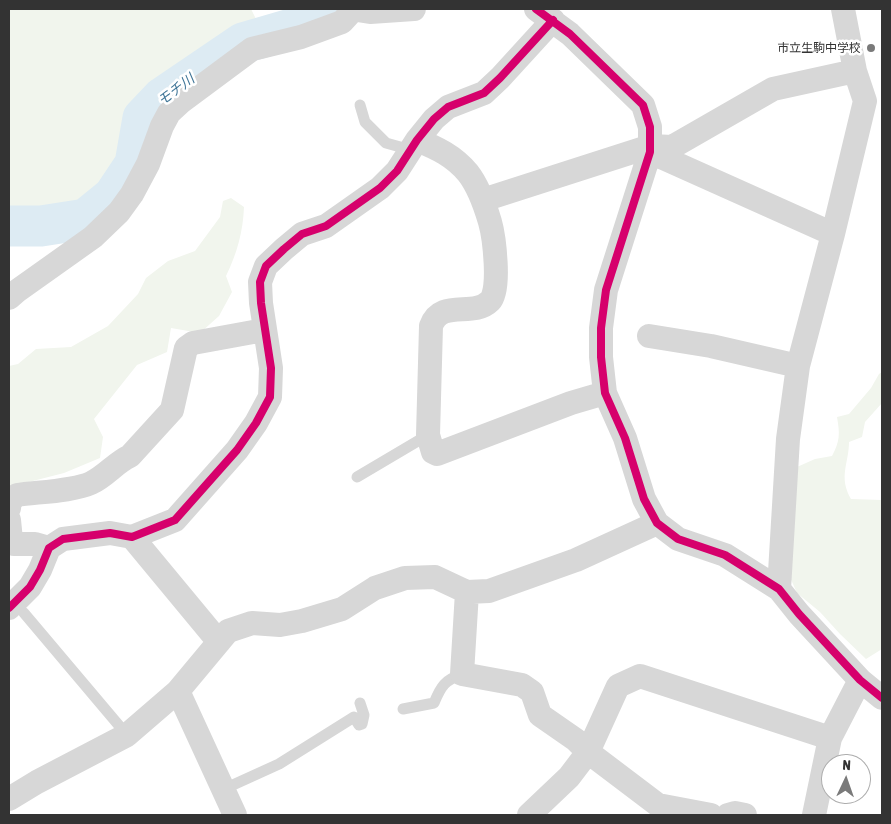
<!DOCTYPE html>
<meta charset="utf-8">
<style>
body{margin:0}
#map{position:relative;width:891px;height:824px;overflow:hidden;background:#fff;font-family:"Asap Condensed",sans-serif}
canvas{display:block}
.frame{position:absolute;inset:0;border:10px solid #333;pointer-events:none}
.north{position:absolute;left:821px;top:754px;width:50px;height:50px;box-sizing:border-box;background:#fff;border:1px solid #adadad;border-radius:50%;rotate:3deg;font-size:14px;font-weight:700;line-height:20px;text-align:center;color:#333}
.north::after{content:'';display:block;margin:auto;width:18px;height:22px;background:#7a7a7a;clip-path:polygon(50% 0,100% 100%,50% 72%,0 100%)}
</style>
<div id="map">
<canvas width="891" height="824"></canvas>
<div class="frame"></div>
<div class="north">N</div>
</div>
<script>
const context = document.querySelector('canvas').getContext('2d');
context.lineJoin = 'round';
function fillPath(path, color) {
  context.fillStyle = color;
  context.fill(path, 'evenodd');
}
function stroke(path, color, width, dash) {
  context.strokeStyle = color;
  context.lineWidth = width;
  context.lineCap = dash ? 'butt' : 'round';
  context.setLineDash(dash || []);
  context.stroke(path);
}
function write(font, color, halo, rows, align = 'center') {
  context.font = font + ' "Asap Condensed","Noto Sans JP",sans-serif';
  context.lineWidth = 5;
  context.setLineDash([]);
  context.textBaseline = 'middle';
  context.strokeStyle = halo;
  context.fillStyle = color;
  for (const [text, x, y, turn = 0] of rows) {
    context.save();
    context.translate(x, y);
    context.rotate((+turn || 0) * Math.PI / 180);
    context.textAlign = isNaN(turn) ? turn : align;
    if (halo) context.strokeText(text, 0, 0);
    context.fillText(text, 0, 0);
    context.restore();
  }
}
fillPath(new Path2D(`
 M 9,9 L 251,9 L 260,27 L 228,40 L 139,105 L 123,151 L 96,200 L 66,216 L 26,210 L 9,214 Z
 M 231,198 L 244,207 C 243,232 237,253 226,276 L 232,292 L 219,316 L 200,333 L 171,328 L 167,352 L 137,365 L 94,419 L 103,437 L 100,458 L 64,473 L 21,484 L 9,492 L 9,366 L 18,364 L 36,349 L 71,347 L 108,326 L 138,294 L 146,278 L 168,261 L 195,251 L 220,217 L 223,201 Z
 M 882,372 L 882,403 L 865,422 L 862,437 L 849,442 C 849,463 838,477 851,499 L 882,500 L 882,649 L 866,659 L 840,634 L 820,612 L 797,593 L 789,575 L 797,467 L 815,459 L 832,456 C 840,441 840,434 837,417 L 849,414 L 871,388 L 879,374 Z`), '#f1f5ed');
stroke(new Path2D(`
 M 9,226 L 41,226 L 86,219 L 113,197 L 135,164 L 143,118 L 162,98 L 243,43 L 298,27 L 338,9`), '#ddebf3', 41);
stroke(new Path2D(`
 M 360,105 L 365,122 L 386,143 L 411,150
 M 357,477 L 428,435
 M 24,613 L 127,735
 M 403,709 L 434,703 C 441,686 445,680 462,674
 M 224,789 L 279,764 L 354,717 L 359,725 L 362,724 L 364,715 L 360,703`), '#d7d7d7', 11);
stroke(new Path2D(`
 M 351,9 L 370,12 L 414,9
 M 536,9 L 570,34 L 643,105 L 650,127 L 650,152 L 606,290 L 601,328 L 601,357 L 605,393 L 625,438 L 644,499 L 657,523 L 678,539 L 725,555 L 779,589 L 799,614 L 860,680 L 882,698
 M 417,140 C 437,148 454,156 468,173 C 479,187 485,205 490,222 C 494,236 501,290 490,301 C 473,318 441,298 431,326 L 428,435 L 433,452 L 437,454 L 571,403 L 605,393
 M 650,152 L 833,234
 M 483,200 L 651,146 L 672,147 L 773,89 L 855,71
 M 9,298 L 17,291 L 93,237 L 119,212 L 132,194 L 148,164 L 162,126 L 169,113 L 182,101 L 252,49 L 301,37 L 342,22 L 353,10
 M 649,336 L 711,346 L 798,366
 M 9,508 L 10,501 L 17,495 C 37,492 74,491 91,483 C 106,476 115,463 130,456 L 172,410 L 186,348 L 193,343 L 264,330
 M 9,520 L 11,540 L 14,544 L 35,544 L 49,548
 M 132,537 L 219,642
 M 779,589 L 788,439 L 798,366 L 833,234 L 865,101 L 855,71 L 843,9
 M 467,592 L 462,674 L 522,685 L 532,692 L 540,715 L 576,740 L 588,752 L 658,805 L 711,815
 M 9,608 L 30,587 L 40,570 L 49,548 L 63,539 L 110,533 L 132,537 L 175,520 L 237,450 L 256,423 L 270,397 L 271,368 L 261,303 L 260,282 L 266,266 L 284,249 L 302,234 L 326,226 L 380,188 L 397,171 L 417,140 L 434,119 L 448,107 L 484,93 L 500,78 L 553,20
 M 178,691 L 235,815
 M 9,799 L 37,782 L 127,735 L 178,691 L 228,631 L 252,623 L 280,625 L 302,621 L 342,609 L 375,588 L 405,578 L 435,577 L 467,592 L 489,591 L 576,560 L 657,523
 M 529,815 L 569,777 L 588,752 L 618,686 L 640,676 L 830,738
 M 728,815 L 735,813 L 745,815
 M 814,815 L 830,738 L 860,680`), '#d7d7d7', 24);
stroke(new Path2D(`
 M 536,9 L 570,34 L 643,105 L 650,127 L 650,152 L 606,290 L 601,328 L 601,357 L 605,393 L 625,438 L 644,499 L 657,523 L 678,539 L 725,555 L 779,589 L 799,614 L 860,680 L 882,698
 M 9,608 L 30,587 L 40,570 L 49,548 L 63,539 L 110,533 L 132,537 L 175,520 L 237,450 L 256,423 L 270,397 L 271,368 L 261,303 L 260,282 L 266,266 L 284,249 L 302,234 L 326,226 L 380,188 L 397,171 L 417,140 L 434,119 L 448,107 L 484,93 L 500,78 L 553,20`), '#d6006c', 8);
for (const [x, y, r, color] of [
 [871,48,5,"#7a7a7a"]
]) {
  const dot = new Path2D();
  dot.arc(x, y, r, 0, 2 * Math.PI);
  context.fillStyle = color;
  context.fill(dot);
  stroke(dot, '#fff', 2);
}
write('12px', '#333', '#fff', [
 ["市立生駒中学校",861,48]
], 'right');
write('italic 14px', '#3f7597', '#fff', [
 ["モチ川",176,90,-37]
]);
</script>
